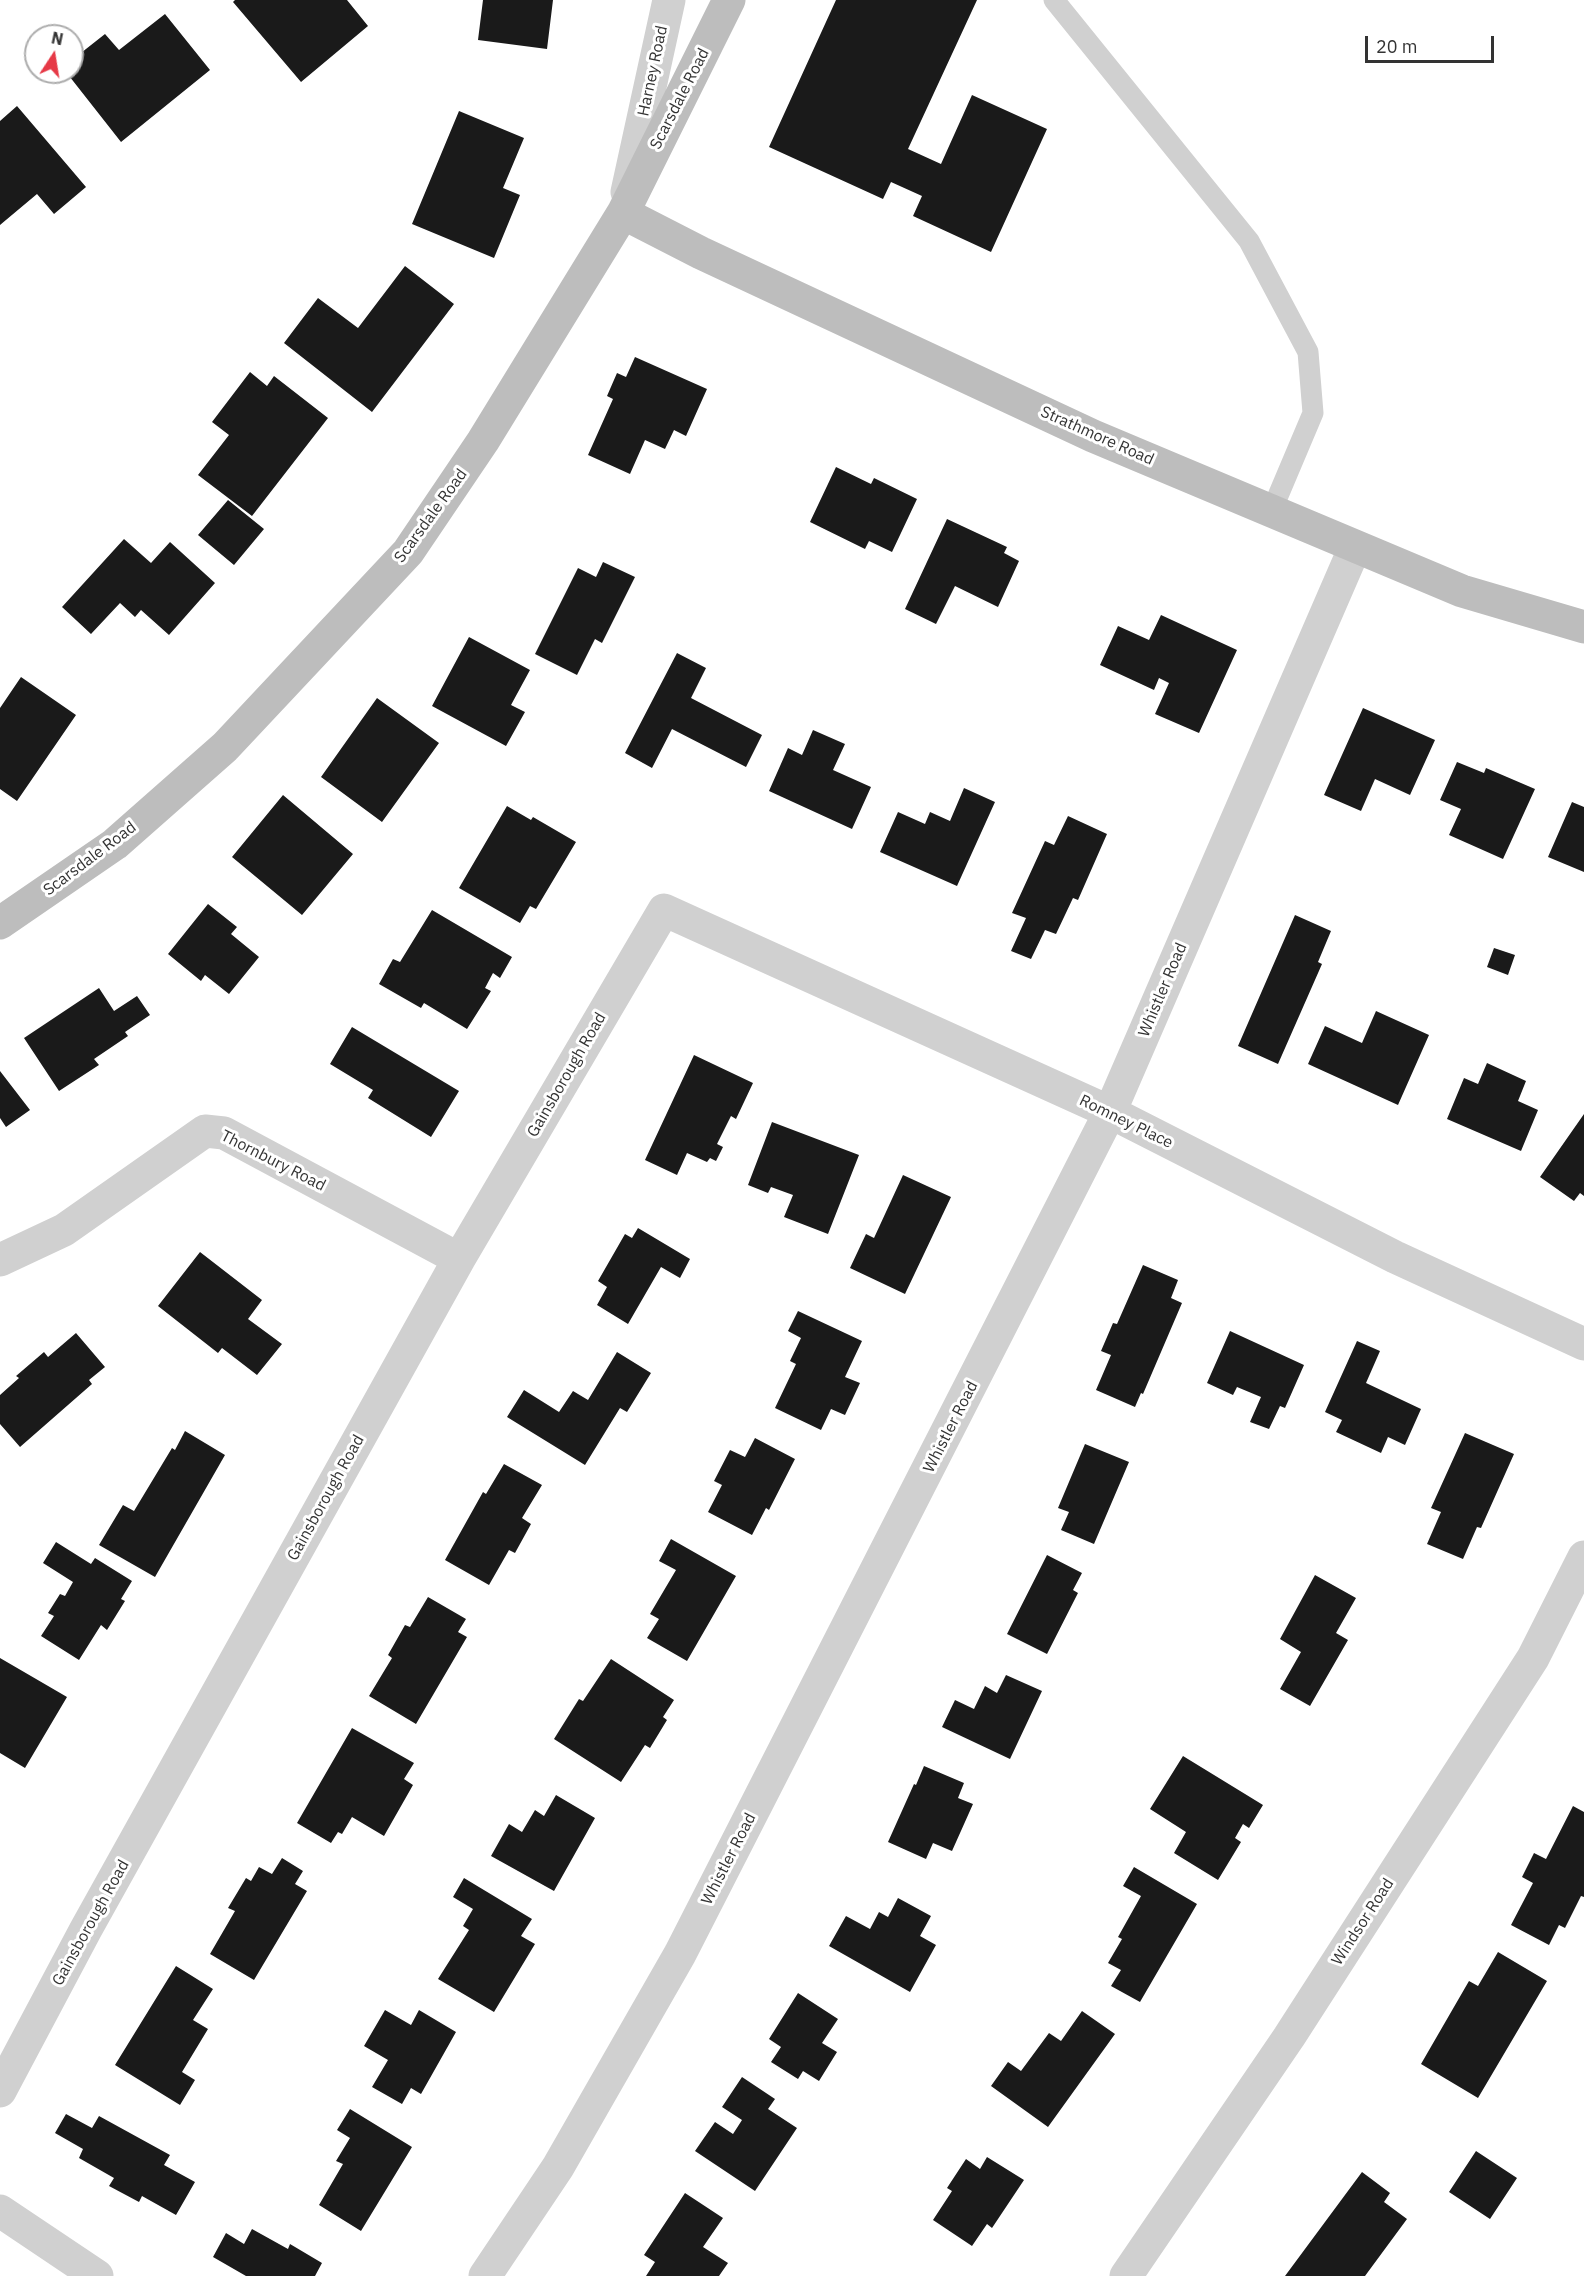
<!DOCTYPE html>
<style>
body{margin:0}
#map{position:relative;width:1584px;height:2276px;overflow:hidden;background:#fff;font-family:"IBM Plex Sans",sans-serif}
canvas{display:block}
.north{position:absolute;left:24px;top:24px;width:60px;height:60px;box-sizing:border-box;background:#fff;border:2px solid #adadad;border-radius:50%;rotate:12deg;font-size:16px;font-weight:700;line-height:24px;text-align:center;color:#333}
.north::after{content:'';display:block;margin:auto;width:21px;height:27px;background:#e63946;clip-path:polygon(50% 0,100% 100%,50% 72%,0 100%)}
.scale{position:absolute;left:1365px;top:36px;width:129px;height:27px;box-sizing:border-box;border:3px solid #333;border-top:0;padding-left:8px;font-size:18px;line-height:21px;white-space:nowrap;color:#333;-webkit-text-stroke:4px #fff;paint-order:stroke}
</style>
<div id="map">
<canvas width="1584" height="2276"></canvas>
<div class="north">N</div>
<div class="scale">20 m</div>
</div>
<script>
const context = document.querySelector('canvas').getContext('2d');
context.lineJoin = 'round';
function fillPath(path, color) {
  context.fillStyle = color;
  context.fill(path, 'evenodd');
}
function stroke(path, color, width, dash) {
  context.strokeStyle = color;
  context.lineWidth = width;
  context.lineCap = dash ? 'butt' : 'round';
  context.setLineDash(dash || []);
  context.stroke(path);
}
function write(font, color, halo, rows, align = 'center') {
  context.font = font + ' "IBM Plex Sans",sans-serif';
  context.lineWidth = 6;
  context.setLineDash([]);
  context.textBaseline = 'middle';
  context.strokeStyle = halo;
  context.fillStyle = color;
  for (const [text, x, y, turn = 0] of rows) {
    context.save();
    context.translate(x, y);
    context.rotate((+turn || 0) * Math.PI / 180);
    context.textAlign = isNaN(turn) ? turn : align;
    if (halo) context.strokeText(text, 0, 0);
    context.fillText(text, 0, 0);
    context.restore();
  }
}
fillPath(new Path2D(`
 M 235,0 L 347,0 L 368,26 L 301,82 L 233,2 Z
 M 483,0 L 553,0 L 547,49 L 478,40 Z
 M 836,0 L 977,0 L 908,149 L 941,164 L 972,95 L 1047,129 L 991,252 L 913,216 L 922,196 L 891,182 L 883,199 L 769,147 Z
 M 165,14 L 210,70 L 121,142 L 66,72 L 72,72 L 72,60 L 105,34 L 119,50 Z
 M 17,106 L 86,187 L 54,214 L 37,194 L 0,225 L 0,121 Z
 M 459,111 L 524,138 L 503,188 L 520,195 L 494,258 L 412,224 Z
 M 405,266 L 454,304 L 372,412 L 284,343 L 318,298 L 358,328 Z
 M 635,357 L 707,389 L 686,436 L 674,430 L 665,449 L 645,440 L 630,474 L 588,455 L 613,399 L 607,396 L 617,373 L 626,377 Z
 M 250,372 L 267,386 L 274,376 L 328,418 L 252,516 L 198,475 L 229,435 L 212,422 Z
 M 836,467 L 871,484 L 874,478 L 917,499 L 892,552 L 869,541 L 865,549 L 810,522 Z
 M 228,500 L 264,529 L 234,565 L 198,535 Z
 M 947,519 L 1007,547 L 1004,553 L 1019,561 L 998,607 L 955,586 L 936,624 L 905,609 Z
 M 124,539 L 151,563 L 170,542 L 215,583 L 169,635 L 141,610 L 135,617 L 120,603 L 91,634 L 62,607 Z
 M 603,562 L 635,577 L 602,643 L 595,639 L 577,675 L 535,654 L 578,568 L 596,577 Z
 M 1161,615 L 1237,650 L 1199,733 L 1155,714 L 1169,683 L 1159,678 L 1154,690 L 1100,665 L 1118,626 L 1149,640 Z
 M 469,637 L 530,670 L 511,705 L 525,712 L 506,746 L 432,706 Z
 M 677,653 L 706,668 L 691,698 L 762,735 L 746,767 L 672,729 L 652,768 L 625,753 Z
 M 21,677 L 76,715 L 17,801 L 0,789 L 0,708 Z
 M 377,698 L 439,743 L 382,822 L 321,777 Z
 M 1363,708 L 1435,740 L 1410,795 L 1375,779 L 1361,811 L 1324,795 Z
 M 813,730 L 845,744 L 833,770 L 871,787 L 852,829 L 769,791 L 788,748 L 802,755 Z
 M 1457,762 L 1484,773 L 1486,768 L 1535,789 L 1503,859 L 1449,835 L 1461,809 L 1440,800 Z
 M 964,788 L 995,802 L 957,886 L 880,852 L 898,812 L 925,824 L 930,812 L 950,821 Z
 M 283,795 L 353,854 L 302,915 L 232,857 Z
 M 1572,802 L 1584,807 L 1584,872 L 1548,857 Z
 M 507,806 L 531,820 L 533,817 L 576,842 L 536,909 L 530,906 L 520,923 L 459,888 Z
 M 1068,816 L 1107,834 L 1078,900 L 1073,898 L 1056,934 L 1045,930 L 1031,959 L 1011,951 L 1026,918 L 1012,913 L 1045,841 L 1054,845 Z
 M 208,904 L 237,927 L 231,934 L 259,957 L 229,994 L 205,975 L 201,981 L 168,954 Z
 M 432,910 L 512,957 L 500,978 L 493,973 L 485,988 L 491,991 L 467,1029 L 424,1003 L 421,1008 L 379,984 L 393,959 L 400,962 Z
 M 1295,915 L 1331,931 L 1318,962 L 1322,964 L 1278,1064 L 1238,1046 Z
 M 1494,948 L 1515,955 L 1508,975 L 1487,967 Z
 M 99,988 L 114,1011 L 137,996 L 150,1015 L 125,1032 L 128,1036 L 94,1059 L 99,1065 L 59,1091 L 24,1038 Z
 M 1376,1011 L 1429,1035 L 1398,1105 L 1308,1064 L 1325,1026 L 1362,1043 Z
 M 352,1027 L 459,1091 L 431,1137 L 368,1098 L 373,1090 L 330,1064 Z
 M 694,1055 L 753,1083 L 736,1119 L 731,1116 L 717,1144 L 723,1147 L 716,1161 L 710,1158 L 707,1162 L 687,1153 L 677,1175 L 645,1160 Z
 M 1487,1063 L 1526,1081 L 1518,1101 L 1538,1110 L 1521,1151 L 1447,1119 L 1464,1078 L 1478,1084 Z
 M 0,1071 L 30,1110 L 6,1127 L 0,1118 Z
 M 1584,1114 L 1584,1196 L 1580,1193 L 1574,1201 L 1540,1177 Z
 M 772,1122 L 859,1155 L 828,1234 L 784,1217 L 793,1195 L 771,1187 L 768,1193 L 748,1185 Z
 M 903,1175 L 951,1197 L 905,1294 L 850,1268 L 866,1234 L 874,1238 Z
 M 638,1228 L 690,1259 L 680,1278 L 661,1267 L 628,1324 L 597,1305 L 607,1287 L 598,1281 L 625,1234 L 632,1238 Z
 M 200,1252 L 262,1300 L 248,1319 L 282,1344 L 257,1375 L 222,1348 L 218,1353 L 158,1306 Z
 M 1143,1265 L 1178,1280 L 1171,1298 L 1182,1303 L 1143,1394 L 1141,1393 L 1135,1407 L 1096,1390 L 1111,1355 L 1101,1351 L 1113,1323 L 1117,1324 Z
 M 798,1311 L 862,1341 L 845,1377 L 860,1383 L 845,1415 L 831,1409 L 821,1430 L 775,1408 L 796,1364 L 790,1361 L 801,1338 L 788,1331 Z
 M 1230,1331 L 1304,1365 L 1285,1408 L 1280,1406 L 1269,1429 L 1250,1422 L 1261,1397 L 1237,1387 L 1233,1395 L 1207,1383 Z
 M 76,1333 L 105,1367 L 89,1380 L 92,1384 L 20,1447 L 0,1424 L 0,1395 L 19,1378 L 16,1376 L 44,1352 L 48,1357 Z
 M 1357,1341 L 1380,1351 L 1366,1383 L 1421,1409 L 1405,1445 L 1388,1437 L 1381,1453 L 1336,1432 L 1342,1420 L 1325,1412 Z
 M 617,1352 L 651,1373 L 627,1412 L 620,1408 L 585,1465 L 507,1417 L 524,1390 L 559,1412 L 573,1391 L 588,1400 Z
 M 185,1431 L 225,1455 L 155,1577 L 99,1545 L 123,1505 L 134,1511 L 172,1448 L 175,1450 Z
 M 1465,1433 L 1514,1454 L 1481,1528 L 1477,1527 L 1463,1559 L 1427,1544 L 1441,1512 L 1431,1508 Z
 M 755,1438 L 795,1459 L 769,1510 L 766,1508 L 752,1535 L 708,1512 L 722,1485 L 714,1481 L 730,1450 L 745,1457 Z
 M 1085,1444 L 1129,1462 L 1094,1544 L 1061,1530 L 1069,1512 L 1058,1508 Z
 M 504,1464 L 542,1485 L 522,1518 L 531,1524 L 515,1553 L 509,1550 L 489,1585 L 445,1560 L 483,1492 L 486,1494 Z
 M 671,1539 L 736,1576 L 687,1661 L 647,1638 L 659,1619 L 650,1614 L 676,1570 L 659,1561 Z
 M 56,1542 L 91,1564 L 95,1558 L 132,1581 L 121,1599 L 125,1601 L 107,1630 L 101,1625 L 79,1660 L 41,1636 L 54,1616 L 48,1613 L 60,1594 L 65,1596 L 73,1582 L 43,1563 Z
 M 1047,1555 L 1082,1573 L 1073,1590 L 1078,1593 L 1047,1654 L 1007,1634 Z
 M 1315,1575 L 1356,1598 L 1336,1633 L 1348,1640 L 1310,1706 L 1280,1689 L 1301,1652 L 1280,1639 Z
 M 428,1597 L 466,1619 L 458,1632 L 467,1637 L 416,1724 L 369,1696 L 392,1658 L 388,1655 L 405,1625 L 410,1627 Z
 M 0,1658 L 67,1697 L 25,1768 L 0,1753 Z
 M 611,1659 L 674,1700 L 663,1717 L 667,1720 L 650,1748 L 645,1745 L 621,1782 L 554,1739 L 579,1699 L 583,1701 Z
 M 1006,1675 L 1042,1691 L 1010,1759 L 942,1727 L 955,1700 L 974,1709 L 985,1686 L 997,1693 Z
 M 352,1728 L 414,1763 L 404,1779 L 413,1785 L 384,1836 L 352,1817 L 342,1834 L 338,1832 L 331,1843 L 297,1823 Z
 M 1183,1756 L 1263,1805 L 1249,1828 L 1243,1824 L 1235,1838 L 1241,1842 L 1218,1880 L 1174,1853 L 1186,1832 L 1150,1809 Z
 M 924,1766 L 964,1783 L 958,1798 L 973,1804 L 952,1851 L 933,1843 L 926,1859 L 888,1842 L 914,1784 L 916,1785 Z
 M 556,1795 L 595,1818 L 554,1891 L 491,1856 L 509,1824 L 522,1832 L 535,1810 L 544,1816 Z
 M 1573,1806 L 1584,1812 L 1584,1897 L 1581,1896 L 1565,1928 L 1559,1925 L 1549,1945 L 1511,1925 L 1533,1883 L 1522,1877 L 1534,1853 L 1546,1859 Z
 M 282,1858 L 303,1871 L 295,1884 L 307,1891 L 254,1980 L 210,1954 L 235,1911 L 228,1908 L 246,1878 L 251,1881 L 259,1867 L 272,1874 Z
 M 1134,1867 L 1197,1904 L 1140,2002 L 1111,1986 L 1121,1970 L 1108,1963 L 1122,1939 L 1118,1937 L 1141,1896 L 1123,1886 Z
 M 464,1878 L 532,1919 L 521,1936 L 535,1944 L 494,2012 L 438,1979 L 469,1930 L 463,1926 L 473,1909 L 453,1897 Z
 M 898,1898 L 931,1916 L 920,1936 L 936,1945 L 910,1992 L 829,1946 L 846,1916 L 870,1929 L 879,1912 L 888,1917 Z
 M 1498,1952 L 1547,1981 L 1478,2098 L 1421,2064 L 1469,1981 L 1478,1986 Z
 M 176,1966 L 213,1989 L 193,2020 L 208,2029 L 182,2072 L 195,2080 L 180,2105 L 115,2065 Z
 M 798,1993 L 838,2019 L 822,2043 L 837,2052 L 819,2081 L 803,2071 L 798,2079 L 771,2062 L 781,2047 L 769,2039 Z
 M 385,2010 L 411,2025 L 419,2010 L 456,2032 L 421,2094 L 411,2088 L 402,2104 L 372,2087 L 388,2060 L 364,2046 Z
 M 1082,2011 L 1115,2034 L 1048,2127 L 991,2086 L 1008,2062 L 1021,2071 L 1049,2033 L 1061,2041 Z
 M 742,2077 L 775,2099 L 768,2109 L 797,2128 L 755,2191 L 695,2151 L 715,2122 L 733,2134 L 742,2120 L 722,2107 Z
 M 350,2109 L 412,2147 L 361,2231 L 319,2205 L 343,2164 L 336,2161 L 350,2138 L 337,2130 Z
 M 66,2114 L 92,2128 L 99,2116 L 170,2155 L 164,2165 L 195,2182 L 176,2215 L 142,2196 L 139,2202 L 109,2186 L 114,2178 L 79,2158 L 83,2149 L 55,2133 Z
 M 1476,2151 L 1517,2178 L 1490,2219 L 1449,2192 Z
 M 987,2157 L 1024,2180 L 992,2228 L 987,2224 L 972,2246 L 933,2220 L 952,2191 L 947,2188 L 966,2159 L 980,2169 Z
 M 1362,2172 L 1390,2193 L 1384,2202 L 1407,2219 L 1365,2276 L 1285,2276 Z
 M 685,2193 L 723,2218 L 703,2247 L 728,2263 L 719,2276 L 646,2276 L 655,2262 L 644,2255 Z
 M 252,2229 L 288,2249 L 290,2244 L 322,2263 L 315,2276 L 246,2276 L 213,2257 L 226,2233 L 244,2244 Z`), '#1a1a1a');
stroke(new Path2D(`
 M 1054,0 L 1249,241 L 1308,352 L 1313,413 L 1272,510`), '#d0d0d0', 21);
stroke(new Path2D(`
 M 627,192 L 669,0
 M 0,1260 L 64,1230 L 205,1131 L 224,1133 L 459,1259
 M 0,2091 L 86,1929 L 459,1259 L 664,910 L 1110,1112 L 1395,1257 L 1584,1344
 M 0,2211 L 97,2276
 M 485,2276 L 558,2167 L 680,1954 L 1110,1112 L 1355,547
 M 1126,2276 L 1289,2037 L 1533,1658 L 1584,1557`), '#d0d0d0', 33);
stroke(new Path2D(`
 M 623,213 L 701,253 L 1093,436 L 1462,591 L 1584,627
 M 0,923 L 115,844 L 225,747 L 408,552 L 483,441 L 623,213 L 729,0`), '#bdbdbd', 33);
write('16px', '#333', '#fff', [
 ["Harney Road",653,71,-78],
 ["Scarsdale Road",680,99,-63],
 ["Strathmore Road",1097,436,24],
 ["Scarsdale Road",431,516,-54],
 ["Scarsdale Road",90,859,-37],
 ["Whistler Road",1163,990,-67],
 ["Gainsborough Road",567,1075,-60],
 ["Romney Place",1126,1122,26],
 ["Thornbury Road",273,1161,27],
 ["Whistler Road",951,1427,-63],
 ["Gainsborough Road",326,1498,-61],
 ["Whistler Road",729,1859,-63],
 ["Windsor Road",1363,1922,-57],
 ["Gainsborough Road",91,1923,-61]
]);
</script>
